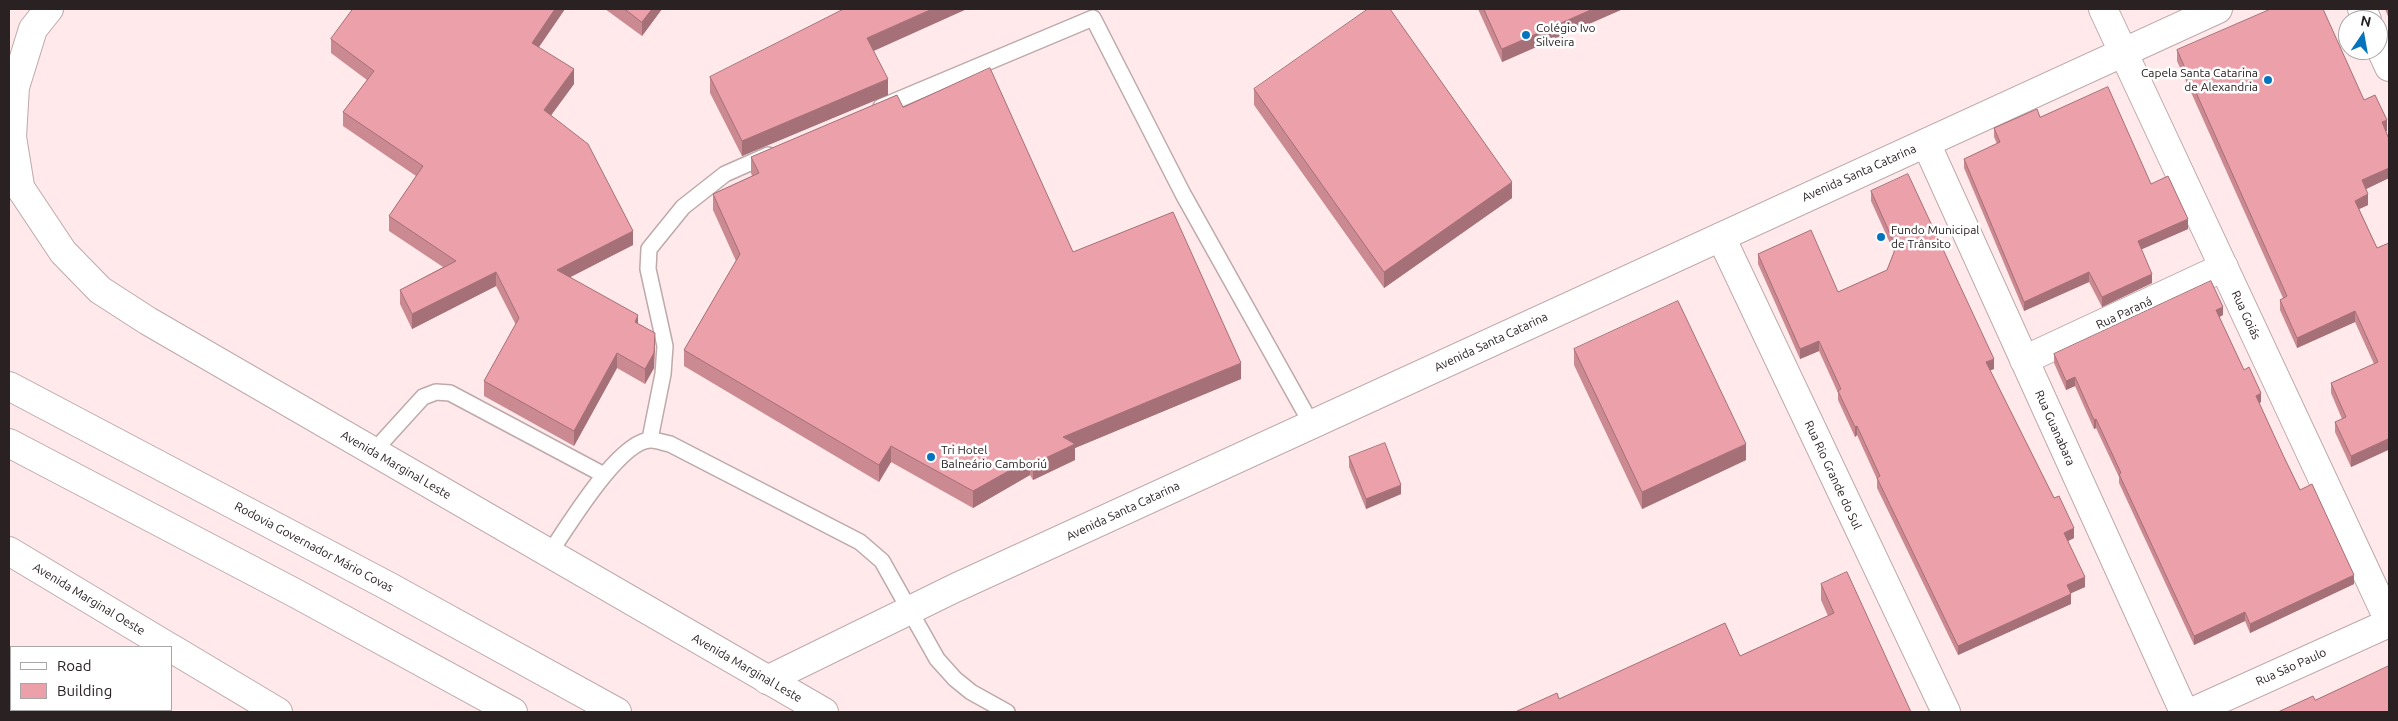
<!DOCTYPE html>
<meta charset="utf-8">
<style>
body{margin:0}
#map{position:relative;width:2398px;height:721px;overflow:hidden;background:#ffe9eb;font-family:Ubuntu,sans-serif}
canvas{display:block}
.frame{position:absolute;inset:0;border:10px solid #292122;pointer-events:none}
.legend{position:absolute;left:10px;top:646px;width:162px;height:65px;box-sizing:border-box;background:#fff;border:1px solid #a9a6a7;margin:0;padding:6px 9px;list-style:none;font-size:15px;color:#292122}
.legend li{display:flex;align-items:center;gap:10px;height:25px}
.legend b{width:25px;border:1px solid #a9a6a7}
.north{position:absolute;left:2338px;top:10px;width:50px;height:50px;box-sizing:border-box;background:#fff;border:1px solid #a9a6a7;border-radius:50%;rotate:12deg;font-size:14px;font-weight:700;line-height:20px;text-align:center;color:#292122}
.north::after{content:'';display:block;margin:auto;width:18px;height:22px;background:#0574bf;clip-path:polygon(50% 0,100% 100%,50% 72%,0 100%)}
</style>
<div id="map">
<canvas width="2398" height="721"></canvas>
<div class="frame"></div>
<ul class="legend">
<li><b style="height:6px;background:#fff"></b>Road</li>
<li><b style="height:14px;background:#eca0aa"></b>Building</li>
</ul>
<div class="north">N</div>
</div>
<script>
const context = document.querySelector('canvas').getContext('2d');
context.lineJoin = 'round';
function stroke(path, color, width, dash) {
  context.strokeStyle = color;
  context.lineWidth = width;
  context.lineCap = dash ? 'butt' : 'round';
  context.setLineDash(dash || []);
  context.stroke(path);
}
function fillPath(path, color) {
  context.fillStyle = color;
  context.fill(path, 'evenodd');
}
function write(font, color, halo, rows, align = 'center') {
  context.font = font + ' Ubuntu,sans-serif';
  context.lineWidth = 5;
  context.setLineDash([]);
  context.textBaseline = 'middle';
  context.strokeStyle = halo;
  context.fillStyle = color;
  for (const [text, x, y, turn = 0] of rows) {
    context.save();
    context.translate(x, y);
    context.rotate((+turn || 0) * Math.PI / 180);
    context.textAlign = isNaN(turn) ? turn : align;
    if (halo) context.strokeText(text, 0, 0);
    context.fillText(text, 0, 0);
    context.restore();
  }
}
const lane = new Path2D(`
 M 881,107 L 1093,18 L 1183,194 L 1312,425
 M 650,439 L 663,374 L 665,346 L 648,269 L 649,249 L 683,207 L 725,174 L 768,155
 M 373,452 L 423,397 L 436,392 L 450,393 L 604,475
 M 549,554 C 567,528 619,440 651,440 C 657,440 664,443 670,444 L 860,542 L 882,561 L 937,659 L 955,679 L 971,692 L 1007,712`);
const street = new Path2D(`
 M 2103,9 L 2389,621
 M 2362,9 L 2367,20
 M 2378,43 L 2389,67
 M 1926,143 L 2184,712
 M 1721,237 L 1946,712
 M 2024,360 L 2224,267
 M 2192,712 L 2389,623`);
const secondary = new Path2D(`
 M 767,680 L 955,588 L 2218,9`);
const primary = new Path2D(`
 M 9,171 L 63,252 L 100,290 L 148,321 L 824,712
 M 20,186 L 12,137 L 15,87 L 33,29 L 49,9
 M 9,551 L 169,647
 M 171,648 L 278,712`);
const highway = new Path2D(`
 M 9,386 L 388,586 L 617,712
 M 9,443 L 295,593 L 513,712`);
stroke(lane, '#bea9ab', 18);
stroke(street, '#bea9ab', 30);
stroke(secondary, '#bea9ab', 30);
stroke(primary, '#bea9ab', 30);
stroke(highway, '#bea9ab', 30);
stroke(lane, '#fff', 15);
stroke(street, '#fff', 28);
stroke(secondary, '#fff', 28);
stroke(primary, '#fff', 28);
stroke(highway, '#fff', 28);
fillPath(new Path2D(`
 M 353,9 L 565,9 L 539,47 L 574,84 L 551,115 L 633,245 L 570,277 L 638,324 L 655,348 L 654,368 L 645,384 L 617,368 L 574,446 L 484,396 L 484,381 L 516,325 L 496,286 L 412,329 L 400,304 L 400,290 L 443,267 L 389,231 L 389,216 L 416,176 L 343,126 L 343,112 L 367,80 L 331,53 L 331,39 Z
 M 605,9 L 662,9 L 642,36 Z
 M 1478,9 L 1623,9 L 1502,62 Z
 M 2385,9 L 2389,9 L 2389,19 Z
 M 2177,50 L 2364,100 L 2387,131 L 2386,131 L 2389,139 L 2389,178 L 2366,189 L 2368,205 L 2359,209 L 2377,248 L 2389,243 L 2389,452 L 2388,450 L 2351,467 L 2335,432 L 2335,422 L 2342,419 L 2331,393 L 2331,383 L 2374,364 L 2355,322 L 2297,348 L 2280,310 L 2280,300 L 2283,298 L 2177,61 Z
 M 710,77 L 888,95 L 742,156 L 710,93 Z
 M 1254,89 L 1512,198 L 1384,288 L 1254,105 Z
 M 903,107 L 1073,252 L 1241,379 L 1075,448 L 1075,460 L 1033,480 L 1030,475 L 973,508 L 891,462 L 879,482 L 684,366 L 684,350 L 736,261 L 713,210 L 713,194 L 752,176 L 751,173 L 751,157 Z
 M 2040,117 L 2151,184 L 2188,229 L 2141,249 L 2152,283 L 2102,307 L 2089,282 L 2024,311 L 1964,168 L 1964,159 L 1997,144 L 1994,137 L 1994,128 Z
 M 1871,191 L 1994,369 L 1990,370 L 2074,538 L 2068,541 L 2085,587 L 2071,593 L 2071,604 L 1958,655 L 1877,488 L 1877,479 L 1857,435 L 1855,437 L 1838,400 L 1838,393 L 1819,351 L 1800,359 L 1758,264 L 1758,254 L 1838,292 L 1887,270 L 1894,252 L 1871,201 Z
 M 2223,315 L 2219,317 L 2244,370 L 2261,402 L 2259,403 L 2283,455 L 2300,490 L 2354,584 L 2250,633 L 2245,621 L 2194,645 L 2119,483 L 2119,477 L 2096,428 L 2094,429 L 2075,386 L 2066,390 L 2054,363 L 2054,354 Z
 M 1574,349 L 1746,460 L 1642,509 L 1574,365 Z
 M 1349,457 L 1401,494 L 1366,509 L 1349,467 Z
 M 1821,584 L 1911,712 L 1559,699 L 1740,656 L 1828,616 L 1821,600 Z`), '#cb8a92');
fillPath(new Path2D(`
 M 555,9 L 565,9 L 532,57 L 532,43 Z
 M 652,9 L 662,9 L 642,36 L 642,22 Z
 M 932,9 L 967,9 L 867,54 L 867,38 Z
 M 1593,9 L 1623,9 L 1502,62 L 1502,49 Z
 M 574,69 L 574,84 L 544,125 L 544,110 Z
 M 888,79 L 888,95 L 742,156 L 742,141 Z
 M 2387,120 L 2387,131 L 2382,133 L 2382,122 Z
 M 2389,168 L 2389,178 L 2362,191 L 2362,180 Z
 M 1512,182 L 1512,198 L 1384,288 L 1384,272 Z
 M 2368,194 L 2368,205 L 2355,211 L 2355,201 Z
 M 2188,219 L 2188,229 L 2138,251 L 2138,241 Z
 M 633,231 L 633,245 L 557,284 L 557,270 Z
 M 496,272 L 496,286 L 412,329 L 412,314 Z
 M 2089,272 L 2089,282 L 2024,311 L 2024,302 Z
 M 2152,274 L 2152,283 L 2102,307 L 2102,297 Z
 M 2223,307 L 2223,315 L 2216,319 L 2216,310 Z
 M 2355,311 L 2355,322 L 2297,348 L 2297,338 Z
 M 638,315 L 638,330 L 635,322 Z
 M 655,333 L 654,368 L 645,384 L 645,369 Z
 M 1819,341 L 1819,351 L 1800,359 L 1800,349 Z
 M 617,353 L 617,368 L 574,446 L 574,431 Z
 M 1994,359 L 1994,369 L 1986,372 L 1986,362 Z
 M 1241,363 L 1241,379 L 1075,448 L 1075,460 L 1033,480 L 1033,464 L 1063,437 Z
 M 2075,377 L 2075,386 L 2066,390 L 2066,381 Z
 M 2261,393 L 2261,402 L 2256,405 L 2256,396 Z
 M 2096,419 L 2096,428 L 2094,429 L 2094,420 Z
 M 1857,426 L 1857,435 L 1855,437 L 1855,427 Z
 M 2388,439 L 2388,450 L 2351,467 L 2351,456 Z
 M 1746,444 L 1746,460 L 1642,509 L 1642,492 Z
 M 891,446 L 891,462 L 879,482 L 879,465 Z
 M 1030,459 L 1030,475 L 973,508 L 973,491 Z
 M 1401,485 L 1401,494 L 1366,509 L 1366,499 Z
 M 2074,528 L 2074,538 L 2064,543 L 2064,533 Z
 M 2354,575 L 2354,584 L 2250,633 L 2250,624 Z
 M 2085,577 L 2085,587 L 2067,595 L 2067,585 Z
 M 2071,594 L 2071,604 L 1958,655 L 1958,646 Z
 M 2245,612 L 2245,621 L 2194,645 L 2194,636 Z`), '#a57077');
const building = new Path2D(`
 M 353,9 L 555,9 L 532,43 L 574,69 L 544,110 L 588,144 L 633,231 L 557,270 L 638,315 L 635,322 L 655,333 L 654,353 L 645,369 L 617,353 L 574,431 L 484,381 L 519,318 L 496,272 L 412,314 L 400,290 L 456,261 L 389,216 L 423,166 L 343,112 L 374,71 L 331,39 Z
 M 625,9 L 652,9 L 642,22 Z
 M 844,9 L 932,9 L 867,38 L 888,79 L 742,141 L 710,77 Z
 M 1368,9 L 1390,9 L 1512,182 L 1384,272 L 1254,89 Z
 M 1484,9 L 1593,9 L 1502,49 Z
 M 2271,9 L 2323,9 L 2364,100 L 2375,95 L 2387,120 L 2382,122 L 2389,139 L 2389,168 L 2362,180 L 2368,194 L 2355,201 L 2377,248 L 2389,243 L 2389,442 L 2388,439 L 2351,456 L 2335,422 L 2346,417 L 2331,383 L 2378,362 L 2355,311 L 2297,338 L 2280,300 L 2287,296 L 2177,50 Z
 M 990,68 L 1073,252 L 1173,212 L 1241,363 L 1063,437 L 1075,444 L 1033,464 L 1030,459 L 973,491 L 891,446 L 879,465 L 684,350 L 740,254 L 713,194 L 759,173 L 751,157 L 897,95 L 903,107 Z
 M 2108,87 L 2151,184 L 2168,176 L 2188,219 L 2138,241 L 2152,274 L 2102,297 L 2089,272 L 2024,302 L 1964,159 L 2000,142 L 1994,128 L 2037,109 L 2040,117 Z
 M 1908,174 L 1994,359 L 1986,362 L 2054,498 L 2059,496 L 2074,528 L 2064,533 L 2085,577 L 2067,585 L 2071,594 L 1958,646 L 1877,478 L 1880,476 L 1857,426 L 1855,427 L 1838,391 L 1841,389 L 1819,341 L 1800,349 L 1758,254 L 1811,230 L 1838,292 L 1887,270 L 1896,247 L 1871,191 Z
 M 2211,281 L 2223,307 L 2216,310 L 2244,370 L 2249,367 L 2261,393 L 2256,396 L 2283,455 L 2300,490 L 2312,484 L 2354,575 L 2250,624 L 2245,612 L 2194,636 L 2119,474 L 2121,473 L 2096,419 L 2094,420 L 2075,377 L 2066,381 L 2054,354 Z
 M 1678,301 L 1746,444 L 1642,492 L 1574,349 Z
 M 1385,443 L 1401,485 L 1366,499 L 1349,457 Z
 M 1847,572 L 1911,712 L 1515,712 L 1557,693 L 1559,699 L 1725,623 L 1740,656 L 1834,613 L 1821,584 Z
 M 2389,666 L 2389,712 L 2278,712 L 2313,696 L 2315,700 Z`);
fillPath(building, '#eca0aa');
stroke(building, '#a57077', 1);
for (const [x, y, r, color] of [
 [1526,35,5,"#0574bf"],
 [2268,80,5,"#0574bf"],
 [1881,237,5,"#0574bf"],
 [931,457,5,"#0574bf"]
]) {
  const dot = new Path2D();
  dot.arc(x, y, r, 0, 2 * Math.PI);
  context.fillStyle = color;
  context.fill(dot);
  stroke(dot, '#fff', 2);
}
write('12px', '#292122', '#fff', [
 ["Colégio Ivo",1536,28],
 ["Silveira",1536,42],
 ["Capela Santa Catarina",2258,73,"right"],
 ["de Alexandria",2258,87,"right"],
 ["Fundo Municipal",1891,230],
 ["de Trânsito",1891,244],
 ["Tri Hotel",941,450],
 ["Balneário Camboriú",941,464]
], 'left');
write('12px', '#292122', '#fff', [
 ["Avenida Santa Catarina",1859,173,-24],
 ["Rua Paraná",2124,313,-25],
 ["Rua Goiás",2246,315,65],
 ["Avenida Santa Catarina",1491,342,-25],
 ["Rua Guanabara",2055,428,66],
 ["Avenida Marginal Leste",396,465,30],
 ["Rua Rio Grande do Sul",1833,475,65],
 ["Avenida Santa Catarina",1123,511,-25],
 ["Rodovia Governador Mário Covas",314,547,28],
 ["Avenida Marginal Oeste",89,599,31],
 ["Rua São Paulo",2291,667,-24],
 ["Avenida Marginal Leste",747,668,30]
]);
</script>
